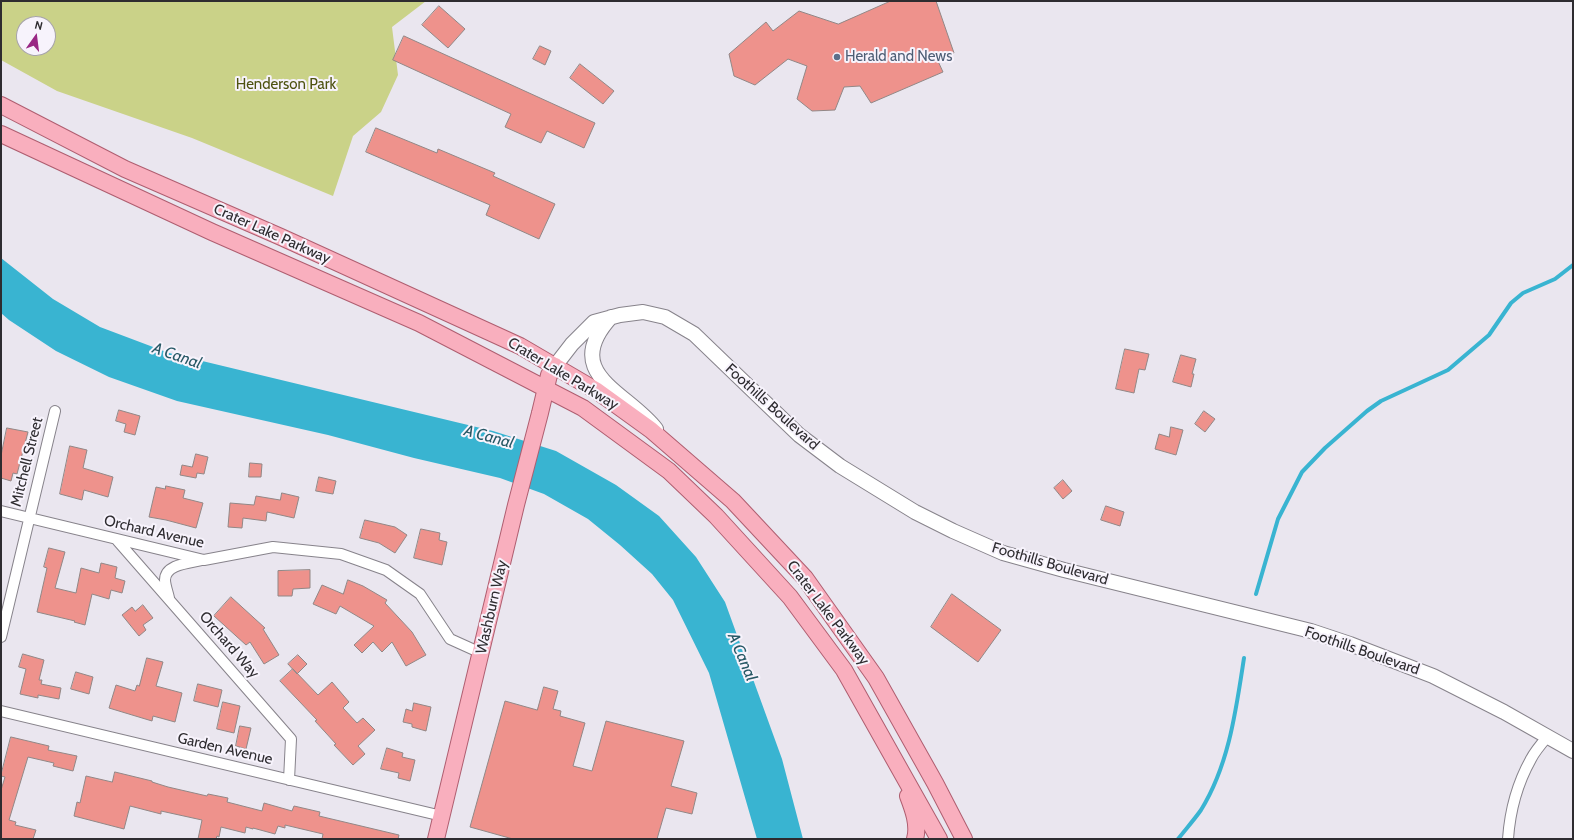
<!DOCTYPE html>
<style>
body{margin:0}
#map{position:relative;width:1574px;height:840px;overflow:hidden;background:#eae6ef;font-family:Cabin,sans-serif}
canvas{display:block}
.frame{position:absolute;inset:0;border:2px solid #2e2c30;pointer-events:none}
.north{position:absolute;left:16px;top:16px;width:40px;height:40px;box-sizing:border-box;background:#f7f3fc;border:1px solid #a7a3aa;border-radius:50%;rotate:14deg;font-size:11px;font-weight:700;line-height:16px;text-align:center;color:#2e2c30}
.north::after{content:'';display:block;margin:auto;width:14px;height:18px;background:#992784;clip-path:polygon(50% 0,100% 100%,50% 72%,0 100%)}
</style>
<div id="map">
<canvas width="1574" height="840"></canvas>
<div class="frame"></div>
<div class="north">N</div>
</div>
<script>
const context = document.querySelector('canvas').getContext('2d');
context.lineJoin = 'round';
function fillPath(path, color) {
  context.fillStyle = color;
  context.fill(path, 'evenodd');
}
function stroke(path, color, width, dash) {
  context.strokeStyle = color;
  context.lineWidth = width;
  context.lineCap = dash ? 'butt' : 'round';
  context.setLineDash(dash || []);
  context.stroke(path);
}
function write(font, color, halo, rows, align = 'center') {
  context.font = font + ' Cabin,sans-serif';
  context.lineWidth = 4;
  context.setLineDash([]);
  context.textBaseline = 'middle';
  context.strokeStyle = halo;
  context.fillStyle = color;
  for (const [text, x, y, turn = 0] of rows) {
    context.save();
    context.translate(x, y);
    context.rotate((+turn || 0) * Math.PI / 180);
    context.textAlign = isNaN(turn) ? turn : align;
    if (halo) context.strokeText(text, 0, 0);
    context.fillText(text, 0, 0);
    context.restore();
  }
}
fillPath(new Path2D(`
 M 1,1 L 426,1 L 392,27 L 398,75 L 381,112 L 353,136 L 333,196 L 192,138 L 57,91 L 1,60 ZM 24,24 L 48,24 L 48,48 L 24,48 Z`), '#cad288');
fillPath(new Path2D(`
 M 1,258 L 53,299 L 100,327 L 169,353 L 493,431 L 556,451 L 616,485 L 659,516 L 696,557 L 725,602 L 782,759 L 803,839 L 757,839 L 709,673 L 673,600 L 652,574 L 620,545 L 588,519 L 544,494 L 500,478 L 414,458 L 328,435 L 177,401 L 109,377 L 56,351 L 9,320 L 1,313 Z`), '#39b4d1');
stroke(new Path2D(`
 M 1256,594 L 1278,519 L 1302,472 L 1325,448 L 1367,411 L 1381,401 L 1448,370 L 1489,335 L 1511,303 L 1523,293 L 1555,279 L 1573,265
 M 1178,839 C 1185,830 1194,820 1201,810 C 1229,765 1236,710 1244,658`), '#39b4d1', 4);
const building = new Path2D(`
 M 891,1 L 936,1 L 954,53 L 937,59 L 943,72 L 871,103 L 860,86 L 844,87 L 835,110 L 812,111 L 797,99 L 807,66 L 788,59 L 755,85 L 734,76 L 729,54 L 766,22 L 773,31 L 799,11 L 838,24 Z
 M 439,6 L 465,29 L 448,48 L 422,25 Z
 M 404,36 L 595,123 L 584,148 L 547,131 L 541,143 L 505,127 L 511,114 L 393,60 Z
 M 540,46 L 551,51 L 545,65 L 533,59 Z
 M 580,64 L 614,91 L 603,104 L 570,78 Z
 M 376,128 L 437,153 L 438,149 L 495,173 L 493,176 L 555,204 L 539,239 L 486,215 L 490,205 L 366,152 Z
 M 1125,349 L 1149,354 L 1145,370 L 1139,369 L 1134,393 L 1116,389 Z
 M 1181,355 L 1196,359 L 1192,374 L 1194,374 L 1191,387 L 1173,382 Z
 M 119,410 L 140,416 L 135,435 L 124,432 L 126,424 L 116,421 Z
 M 1204,411 L 1215,419 L 1205,432 L 1195,424 Z
 M 1171,427 L 1183,430 L 1176,455 L 1155,449 L 1159,434 L 1169,437 Z
 M 7,428 L 28,432 L 17,474 L 13,473 L 11,481 L 1,478 L 1,456 Z
 M 70,446 L 87,450 L 83,468 L 113,477 L 108,497 L 84,490 L 82,500 L 60,494 Z
 M 196,454 L 208,457 L 204,474 L 197,473 L 196,478 L 180,475 L 182,465 L 192,467 Z
 M 250,463 L 262,464 L 261,477 L 249,477 Z
 M 319,477 L 336,481 L 333,494 L 316,491 Z
 M 1063,480 L 1072,491 L 1063,499 L 1054,488 Z
 M 166,486 L 185,490 L 183,498 L 203,503 L 196,528 L 166,520 L 149,517 L 156,487 L 165,489 Z
 M 282,493 L 299,497 L 294,518 L 267,512 L 266,521 L 243,518 L 242,528 L 228,527 L 230,503 L 254,505 L 256,496 L 280,500 Z
 M 1106,506 L 1124,512 L 1120,526 L 1101,520 Z
 M 365,520 L 395,527 L 407,535 L 395,553 L 379,543 L 360,538 Z
 M 421,529 L 440,533 L 439,540 L 447,542 L 442,565 L 414,558 Z
 M 49,548 L 65,552 L 55,588 L 76,593 L 81,568 L 99,573 L 101,563 L 117,567 L 115,578 L 125,581 L 122,593 L 111,590 L 109,599 L 92,594 L 85,625 L 74,622 L 75,621 L 37,612 L 47,568 L 44,567 Z
 M 310,570 L 310,588 L 293,589 L 292,596 L 278,596 L 278,571 Z
 M 348,580 L 363,586 L 387,600 L 385,603 L 412,632 L 426,655 L 406,666 L 392,642 L 382,652 L 373,642 L 362,653 L 354,645 L 374,626 L 340,606 L 336,614 L 313,604 L 322,585 L 343,594 Z
 M 952,594 L 1001,630 L 978,662 L 931,627 Z
 M 231,597 L 265,628 L 263,629 L 279,655 L 264,664 L 250,642 L 246,645 L 214,616 Z
 M 143,605 L 153,618 L 143,625 L 146,630 L 139,636 L 122,615 L 132,607 L 135,611 Z
 M 23,654 L 44,660 L 39,680 L 42,680 L 41,684 L 61,688 L 59,699 L 38,695 L 38,698 L 20,694 L 26,669 L 19,667 Z
 M 298,655 L 307,664 L 297,674 L 288,664 Z
 M 147,658 L 163,662 L 156,686 L 182,693 L 175,722 L 153,716 L 152,721 L 109,708 L 116,685 L 135,691 L 137,685 L 139,686 Z
 M 293,669 L 318,695 L 332,682 L 349,702 L 343,708 L 357,723 L 363,718 L 375,730 L 358,746 L 365,754 L 353,765 L 334,745 L 336,744 L 315,721 L 317,720 L 280,681 Z
 M 76,672 L 93,677 L 89,694 L 71,689 Z
 M 198,684 L 222,690 L 218,707 L 194,701 Z
 M 544,687 L 558,691 L 553,709 L 561,711 L 560,716 L 585,723 L 573,766 L 592,771 L 606,721 L 684,741 L 671,786 L 697,793 L 692,814 L 666,808 L 657,839 L 513,839 L 470,827 L 505,701 L 537,710 Z
 M 223,702 L 240,706 L 234,733 L 217,729 Z
 M 414,703 L 431,707 L 426,731 L 412,727 L 412,724 L 403,722 L 406,709 L 412,711 Z
 M 240,726 L 251,728 L 246,749 L 236,746 Z
 M 11,737 L 49,746 L 48,750 L 77,756 L 73,771 L 53,766 L 54,763 L 28,757 L 9,820 L 16,822 L 15,825 L 36,830 L 33,839 L 1,839 L 1,790 L 5,777 L 1,776 Z
 M 387,748 L 403,753 L 402,757 L 415,760 L 410,781 L 398,778 L 399,773 L 381,769 Z
 M 115,772 L 152,781 L 152,782 L 168,787 L 207,796 L 208,794 L 228,798 L 227,802 L 262,811 L 264,803 L 292,811 L 294,806 L 320,812 L 319,816 L 399,835 L 398,839 L 322,839 L 323,834 L 285,825 L 285,828 L 278,826 L 275,834 L 253,828 L 253,829 L 246,827 L 245,833 L 221,827 L 219,837 L 217,836 L 216,839 L 198,839 L 202,820 L 161,811 L 161,814 L 130,806 L 124,829 L 74,816 L 77,802 L 80,803 L 86,776 L 112,782 Z`);
fillPath(building, '#ee928c');
stroke(building, '#918786', 1);
const minor = new Path2D(`
 M 1,511 L 204,560 L 273,547 L 341,554 L 386,570 L 420,594 L 450,639 L 481,653
 M 116,539 L 291,739 L 289,780
 M 169,598 C 168,593 165,585 165,580 C 165,564 190,563 202,560
 M 1,637 L 55,411
 M 1,711 L 442,816
 M 1508,839 C 1510,810 1517,784 1531,759 C 1535,751 1542,743 1548,736`);
const secondary = new Path2D(`
 M 611,317 C 559,374 628,392 656,429
 M 555,366 L 572,344 L 594,322 L 620,315 L 643,312 L 665,317 L 694,334 L 799,435 L 840,466 L 915,512 L 953,531 L 1003,553 L 1064,570 L 1311,631 L 1350,644 L 1433,676 L 1504,712 L 1573,751`);
const primary = new Path2D(`
 M 1,105 L 125,169 L 281,237 L 520,346 L 597,391 L 651,430 L 733,501 L 805,578 L 876,678 L 935,783 L 964,839
 M 1,134 L 212,232 L 419,323 L 583,408 L 669,471 L 716,516 L 790,597 L 844,670 L 939,839
 M 908,796 C 913,809 919,825 915,839
 M 436,839 L 516,505 L 540,413 L 549,375 L 555,366`);
stroke(minor, '#87838b', 12);
stroke(secondary, '#87838b', 16);
stroke(primary, '#af5e70', 18);
stroke(minor, '#fff', 10);
stroke(secondary, '#fff', 14);
stroke(primary, '#f9afbe', 16);
for (const [x, y, r, color] of [
 [837,57,4,"#5c6f8a"]
]) {
  const dot = new Path2D();
  dot.arc(x, y, r, 0, 2 * Math.PI);
  context.fillStyle = color;
  context.fill(dot);
  stroke(dot, '#f7f3fc', 1.5);
}
write('15px', '#4e5e75', '#f7f3fc', [
 ["Herald and News",845,57]
], 'left');
write('15px', '#4e5210', '#f7f3fc', [
 ["Henderson Park",286,85]
]);
write('15px', '#2e2c30', '#f7f3fc', [
 ["Crater Lake Parkway",272,234,24],
 ["Crater Lake Parkway",563,374,31],
 ["Foothills Boulevard",772,407,42],
 ["Mitchell Street",27,462,-76],
 ["Orchard Avenue",154,532,13],
 ["Foothills Boulevard",1050,564,16],
 ["Washburn Way",492,607,-77],
 ["Crater Lake Parkway",828,613,53],
 ["Orchard Way",229,645,49],
 ["Foothills Boulevard",1362,651,19],
 ["Garden Avenue",225,749,13]
]);
write('italic 16px', '#275865', '#f7f3fc', [
 ["A Canal",177,356,19],
 ["A Canal",489,437,15],
 ["A Canal",742,657,67]
]);
</script>
